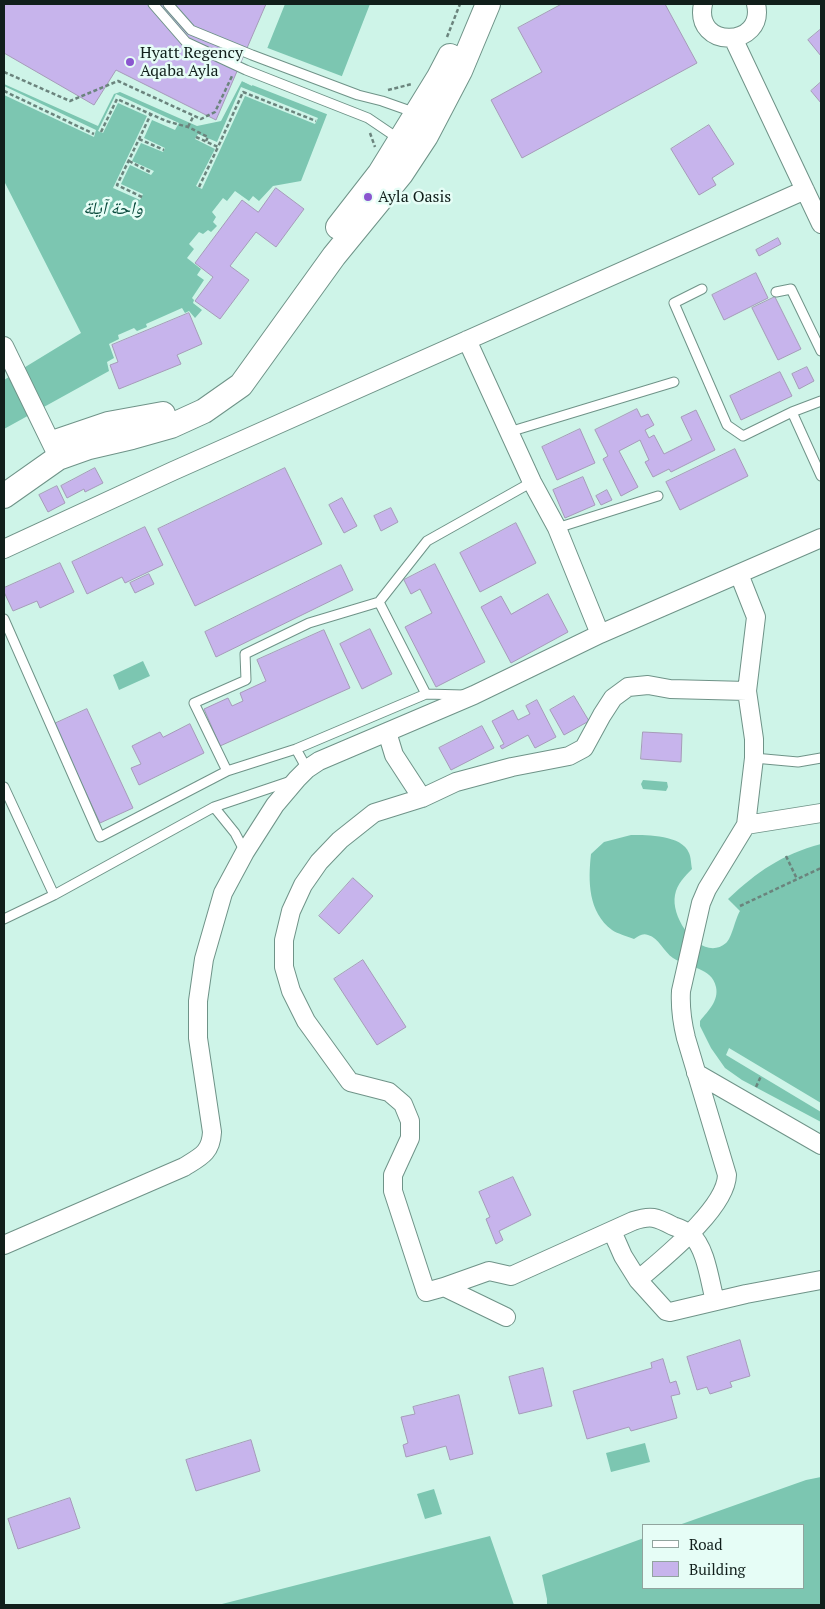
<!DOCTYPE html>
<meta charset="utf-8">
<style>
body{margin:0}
#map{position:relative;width:825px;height:1609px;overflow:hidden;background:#cef4e8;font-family:"PT Serif",serif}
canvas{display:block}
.frame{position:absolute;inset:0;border:5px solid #111f1b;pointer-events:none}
.legend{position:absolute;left:642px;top:1524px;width:162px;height:65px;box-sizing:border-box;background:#e6fdf6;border:1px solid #91a49e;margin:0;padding:6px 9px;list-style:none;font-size:15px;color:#111f1b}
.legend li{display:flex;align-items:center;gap:10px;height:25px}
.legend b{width:25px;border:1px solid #91a49e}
</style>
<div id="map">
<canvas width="825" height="1609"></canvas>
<div class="frame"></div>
<ul class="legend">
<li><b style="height:6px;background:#fff"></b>Road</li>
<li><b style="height:14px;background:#c7b4ec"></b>Building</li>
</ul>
</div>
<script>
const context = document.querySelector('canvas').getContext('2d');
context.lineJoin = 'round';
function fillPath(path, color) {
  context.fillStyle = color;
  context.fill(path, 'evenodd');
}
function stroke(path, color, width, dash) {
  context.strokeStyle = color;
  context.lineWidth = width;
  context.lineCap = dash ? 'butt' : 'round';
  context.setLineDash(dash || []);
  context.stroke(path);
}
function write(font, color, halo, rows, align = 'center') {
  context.font = font + ' "PT Serif","Noto Naskh Arabic",serif';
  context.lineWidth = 5;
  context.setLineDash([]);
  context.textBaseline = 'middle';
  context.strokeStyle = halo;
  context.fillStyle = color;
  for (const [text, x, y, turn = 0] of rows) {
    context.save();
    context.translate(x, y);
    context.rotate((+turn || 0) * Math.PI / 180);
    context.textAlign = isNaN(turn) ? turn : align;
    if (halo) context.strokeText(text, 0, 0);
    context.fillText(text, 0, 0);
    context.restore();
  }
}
fillPath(new Path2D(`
 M 285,4 L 370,4 L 301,181 L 273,186 L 259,201 L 253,196 L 249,201 L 235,191 L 227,201 L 223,198 L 212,212 L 216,217 L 213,222 L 217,226 L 211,232 L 208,230 L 203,234 L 199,232 L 189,244 L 194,249 L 187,258 L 201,269 L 197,275 L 204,280 L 192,298 L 194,300 L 193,303 L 202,310 L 195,318 L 189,311 L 185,313 L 182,308 L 146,324 L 147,327 L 137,331 L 134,328 L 118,335 L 119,339 L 109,344 L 114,358 L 107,362 L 109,371 L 4,429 L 4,380 L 81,333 L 4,181 L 4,84 L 98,126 L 114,94 L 120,92 L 197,126 L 221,121 L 242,81 L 252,86 Z
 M 143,661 L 150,676 L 119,690 L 113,675 Z
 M 643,780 L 667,782 L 668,787 L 666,791 L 643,789 L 641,784 Z
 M 631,835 C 648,835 682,835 689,853 C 691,857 691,864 692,869 C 685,876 677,884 675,895 C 670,920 703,963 726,943 C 732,938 735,919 740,911 L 728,899 C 758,871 781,855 821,844 L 821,1122 L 742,1080 L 725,1068 L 711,1048 L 700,1026 L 700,1021 C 708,1011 719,1001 716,987 C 712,967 688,968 673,958 C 664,952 659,938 648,935 C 642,933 639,936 634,939 C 627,936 618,934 612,930 C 588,912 588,881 591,854 L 604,842 Z
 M 645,1443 L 650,1462 L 611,1472 L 606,1453 Z
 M 821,1477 L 821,1605 L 547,1605 L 547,1599 L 542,1575 L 644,1538 L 644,1588 L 804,1588 L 804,1525 L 679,1525 L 806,1480 Z
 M 434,1489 L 442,1514 L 425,1519 L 417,1494 Z
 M 490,1536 L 514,1605 L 218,1605 Z`), '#7cc6b1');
fillPath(new Path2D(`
 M 265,47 L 344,77 L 329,115 L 242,81 L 242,79 L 251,83 Z
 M 4,86 L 96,130 L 94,137 L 4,95 Z
 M 241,87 L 318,118 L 315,124 L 245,96 L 202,189 L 196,186 L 215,149 L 195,139 L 198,134 L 217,142 Z
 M 116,94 L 179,123 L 175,130 L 152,120 L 144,138 L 165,148 L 163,152 L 141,143 L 132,161 L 154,171 L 151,175 L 130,165 L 121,184 L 143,194 L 140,200 L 113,188 L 147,116 L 118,103 L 103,133 L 98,131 Z
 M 729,1048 L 821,1103 L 821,1112 L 726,1055 Z`), '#cef4e8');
const building = new Path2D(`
 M 4,4 L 266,4 L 216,120 L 116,70 L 94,105 L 4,53 Z
 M 562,4 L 665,4 L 697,63 L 522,158 L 491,100 L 542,72 L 518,28 Z
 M 821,29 L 821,56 L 808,40 Z
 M 821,82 L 821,103 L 811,91 Z
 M 709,125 L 734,164 L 712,178 L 716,185 L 699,195 L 671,149 Z
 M 276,188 L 304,209 L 276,247 L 256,232 L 230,266 L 249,280 L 220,319 L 195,301 L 213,277 L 195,263 L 242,200 L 258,212 Z
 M 778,238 L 781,244 L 759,256 L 756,250 Z
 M 756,273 L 768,298 L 724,320 L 712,295 Z
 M 775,297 L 801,349 L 778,360 L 752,308 Z
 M 189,313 L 202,344 L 177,355 L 181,364 L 119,389 L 110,365 L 118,362 L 112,345 Z
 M 807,367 L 814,381 L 799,389 L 792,374 Z
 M 780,372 L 792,396 L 741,420 L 730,396 Z
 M 637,409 L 641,417 L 648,414 L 654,425 L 645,430 L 649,438 L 654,435 L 664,454 L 692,440 L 681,417 L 696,410 L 715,450 L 671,472 L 669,469 L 653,477 L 645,462 L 649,460 L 640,440 L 619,451 L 638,487 L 621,496 L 603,459 L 608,456 L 595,430 Z
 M 580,429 L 595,463 L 557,480 L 542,447 Z
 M 735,449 L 748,476 L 680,510 L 666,482 Z
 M 95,468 L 103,483 L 85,492 L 84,489 L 67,498 L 61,486 Z
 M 285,468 L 322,544 L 195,606 L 158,529 Z
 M 583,477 L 595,505 L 565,518 L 553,490 Z
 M 57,486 L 65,503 L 48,512 L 39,495 Z
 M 607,490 L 612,500 L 601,505 L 596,496 Z
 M 342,498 L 357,526 L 344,533 L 329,505 Z
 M 391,508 L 398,522 L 381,531 L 374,516 Z
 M 516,523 L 536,563 L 480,592 L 460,553 Z
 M 145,527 L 163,565 L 125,583 L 122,577 L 87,594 L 72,562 Z
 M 60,563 L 74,592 L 40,608 L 37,601 L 13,611 L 4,592 L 4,588 Z
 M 435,564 L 485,662 L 436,687 L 405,627 L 432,613 L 420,589 L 411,594 L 404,580 Z
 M 341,565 L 353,590 L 216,657 L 205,632 Z
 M 149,574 L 154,584 L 135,593 L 130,583 Z
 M 548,594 L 568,632 L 511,663 L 481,607 L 501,596 L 511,614 Z
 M 370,629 L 392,674 L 362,689 L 340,644 Z
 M 324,630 L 350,688 L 220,746 L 204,709 L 228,698 L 232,706 L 243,701 L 240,693 L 266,681 L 257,660 Z
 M 574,696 L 589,721 L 564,735 L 550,710 Z
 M 537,700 L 556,737 L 535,748 L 528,735 L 502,749 L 500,746 L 504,744 L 492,721 L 513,710 L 518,720 L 530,714 L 526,706 Z
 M 87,709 L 133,808 L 100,823 L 54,724 Z
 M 190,724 L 204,753 L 139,785 L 131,768 L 141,764 L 132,746 L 160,732 L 163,737 Z
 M 482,726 L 494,748 L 451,770 L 439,748 Z
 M 643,732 L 682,734 L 681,762 L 641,759 Z
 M 353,878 L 373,896 L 339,934 L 319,916 Z
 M 363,960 L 406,1027 L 377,1045 L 334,979 Z
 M 513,1177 L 531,1215 L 499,1231 L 503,1240 L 496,1244 L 486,1219 L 490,1217 L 479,1192 Z
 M 740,1340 L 750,1376 L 730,1382 L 732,1387 L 710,1394 L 707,1387 L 697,1390 L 687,1357 Z
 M 663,1359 L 670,1383 L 676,1381 L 680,1394 L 671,1396 L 677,1418 L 631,1431 L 629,1427 L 587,1439 L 573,1391 L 652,1368 L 651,1363 Z
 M 543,1368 L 552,1406 L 519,1414 L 509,1377 Z
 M 459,1395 L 473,1454 L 450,1460 L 446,1446 L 406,1457 L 403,1445 L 408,1443 L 401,1417 L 415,1414 L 413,1407 Z
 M 251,1440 L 260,1471 L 196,1491 L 186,1460 Z
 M 70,1498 L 80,1528 L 18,1549 L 8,1519 Z`);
fillPath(building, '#c7b4ec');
stroke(building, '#a59bb8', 1);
const lane = new Path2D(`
 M 153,4 L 186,42 L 246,70 L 368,118 L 399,139
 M 168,4 L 191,30 L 252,55 L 358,95 L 382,101 L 416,113
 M 702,289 L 674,303 L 727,425 L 743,436 L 792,412 L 821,401
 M 776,292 L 791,289 L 821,351
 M 792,412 L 821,476
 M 509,432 L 674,382
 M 557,528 L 658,496
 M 379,602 L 427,541 L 532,482
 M 4,619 L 100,837 L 227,771 L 296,749 L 426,694
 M 296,749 L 307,769
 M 754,758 L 798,762 L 821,758
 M 227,771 L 194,703 L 246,680 L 245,654 L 309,623 L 379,602 L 426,694 L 463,695
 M 4,787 L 54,895
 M 214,807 L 235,833 L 245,852
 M 4,919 L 54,895 L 214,807 L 291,781`);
const street = new Path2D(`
 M 703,4 C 693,50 766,48 756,4
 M 733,38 L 821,224
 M 467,340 L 532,482 L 557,528 L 600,634
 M 4,346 L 58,457
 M 4,549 L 173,471 L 805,190
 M 739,574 L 756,617 L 747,691
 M 387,732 L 394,755 L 422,798
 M 696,1073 L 821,1145
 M 612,1231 L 623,1256 L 638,1280 L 666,1311 L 670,1312 L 746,1294 L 821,1280
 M 4,1245 L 184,1167 C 200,1157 211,1153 212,1132 L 198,1038 L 198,1001 L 204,959 L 223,893 L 245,852 L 275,805 L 297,779 L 307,769 L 319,761 L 474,695 L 600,634 L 821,538
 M 638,1280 C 662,1259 726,1209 727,1175 L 686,1038 C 682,1022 680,1008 681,991 L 701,903 L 707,889 L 746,825
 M 444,1287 L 489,1271 L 511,1276 L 633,1221 C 651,1215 656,1217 673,1226 C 679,1228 686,1231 691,1235 C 706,1247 710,1283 715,1301
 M 506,1317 L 444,1287 L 426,1292 L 393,1191 L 393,1175 L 410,1138 L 410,1121 L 403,1104 L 389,1092 L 350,1082 L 306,1021 L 291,991 L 284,967 L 284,940 L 291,911 L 303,885 L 319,862 L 340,840 L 374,813 L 422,798 L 456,782 L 512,767 L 569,756 L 584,748 L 602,715 L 613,698 L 628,687 L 648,685 L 670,689 L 747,691 L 754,739 L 754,758 L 746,825 L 821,813`);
const secondary = new Path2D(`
 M 338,227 L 380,173 L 439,77 L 450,56
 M 58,441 L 108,424 L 163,414
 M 4,496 L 58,458 L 89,447 L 132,437 L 171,426 L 204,411 L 241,385 L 334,256 L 401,174 L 426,136 L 460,71 L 488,4`);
stroke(lane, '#6f9388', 11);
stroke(street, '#6f9388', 20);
stroke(secondary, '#6f9388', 26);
stroke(new Path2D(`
 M 447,37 L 460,4
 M 4,72 L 70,101 L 118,81 L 201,119 L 215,112 L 233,74
 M 388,90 L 412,84
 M 4,91 L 94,134
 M 188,127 L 193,117
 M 101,132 L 117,99 L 166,121 L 188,127 L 208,137 L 206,141
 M 370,133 L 375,147
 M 196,137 L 218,147 L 243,92 L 316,121
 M 139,139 L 164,150
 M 129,161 L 152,173
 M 199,187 L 218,147
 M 142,197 L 117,185 L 151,114
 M 786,856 L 797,879
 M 740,906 L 821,868
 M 756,1087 L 761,1076`), '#6b847d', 2.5, [4, 2.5]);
stroke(lane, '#fff', 9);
stroke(street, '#fff', 18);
stroke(secondary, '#fff', 24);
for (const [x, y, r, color] of [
 [130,62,5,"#8a56cf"],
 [368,197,5,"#8a56cf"]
]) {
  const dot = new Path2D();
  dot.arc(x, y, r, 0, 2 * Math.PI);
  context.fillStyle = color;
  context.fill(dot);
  stroke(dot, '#e6fdf6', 2);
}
write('16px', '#111f1b', '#e6fdf6', [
 ["Hyatt Regency",140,53],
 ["Aqaba Ayla",140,71],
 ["Ayla Oasis",378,197]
], 'left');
write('italic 18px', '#0b4c3e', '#e6fdf6', [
 ["واحة آيلة",113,209]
]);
</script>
